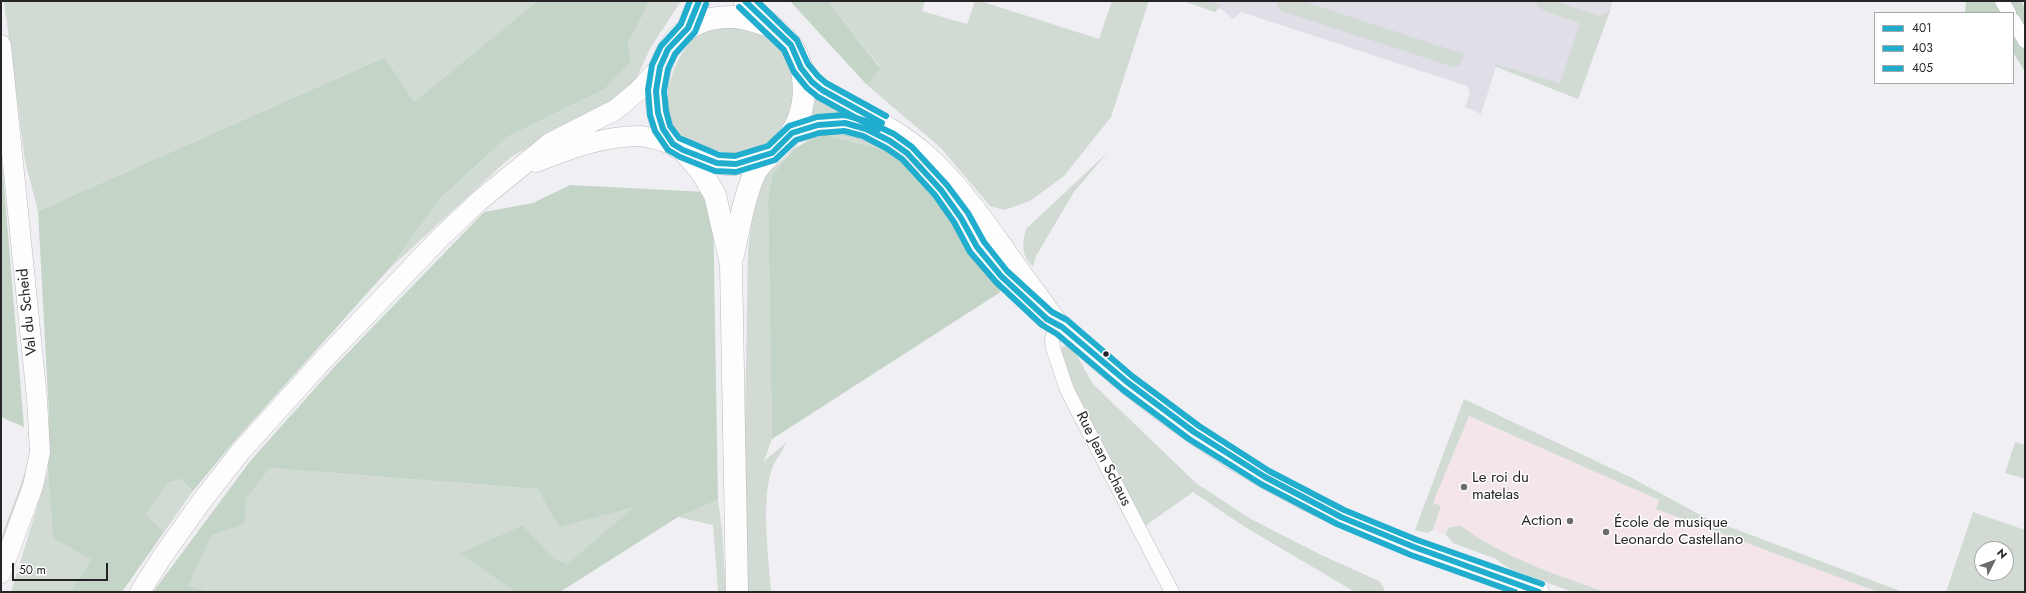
<!DOCTYPE html>
<meta charset="utf-8">
<style>
body{margin:0}
#map{position:relative;width:2026px;height:593px;overflow:hidden;background:#f0eff3;font-family:Jost,sans-serif}
canvas{display:block}
.frame{position:absolute;inset:0;border:2px solid #252527;pointer-events:none}
.legend{position:absolute;left:1874px;top:12px;width:140px;height:72px;box-sizing:border-box;background:#fff;border:1px solid #a8a8a9;margin:0;padding:5px 7px;list-style:none;font-size:12px;color:#252527}
.legend li{display:flex;align-items:center;gap:8px;height:20px}
.legend b{width:20px;border:1px solid #a8a8a9}
.north{position:absolute;left:1974px;top:541px;width:40px;height:40px;box-sizing:border-box;background:#fff;border:1px solid #a8a8a9;border-radius:50%;rotate:48deg;font-size:11px;font-weight:700;line-height:16px;text-align:center;color:#252527}
.north::after{content:'';display:block;margin:auto;width:14px;height:18px;background:#6c6c6e;clip-path:polygon(50% 0,100% 100%,50% 72%,0 100%)}
.scale{position:absolute;left:12px;top:563px;width:96px;height:18px;box-sizing:border-box;border:2px solid #252527;border-top:0;padding-left:5px;font-size:12px;line-height:14px;white-space:nowrap;color:#252527;-webkit-text-stroke:3px #fff;paint-order:stroke}
</style>
<div id="map">
<canvas width="2026" height="593"></canvas>
<div class="frame"></div>
<ul class="legend">
<li><b style="height:5px;background:#20adce"></b>401</li>
<li><b style="height:5px;background:#20adce"></b>403</li>
<li><b style="height:5px;background:#20adce"></b>405</li>
</ul>
<div class="north">N</div>
<div class="scale">50 m</div>
</div>
<script>
const context = document.querySelector('canvas').getContext('2d');
context.lineJoin = 'round';
function fillPath(path, color) {
  context.fillStyle = color;
  context.fill(path, 'evenodd');
}
function stroke(path, color, width, dash) {
  context.strokeStyle = color;
  context.lineWidth = width;
  context.lineCap = dash ? 'butt' : 'round';
  context.setLineDash(dash || []);
  context.stroke(path);
}
function write(font, color, halo, rows, align = 'center') {
  context.font = font + ' Jost,sans-serif';
  context.lineWidth = 3;
  context.setLineDash([]);
  context.textBaseline = 'middle';
  context.strokeStyle = halo;
  context.fillStyle = color;
  for (const [text, x, y, turn = 0] of rows) {
    context.save();
    context.translate(x, y);
    context.rotate((+turn || 0) * Math.PI / 180);
    context.textAlign = isNaN(turn) ? turn : align;
    if (halo) context.strokeText(text, 0, 0);
    context.fillText(text, 0, 0);
    context.restore();
  }
}
fillPath(new Path2D(`
 M 1468,416 L 1659,500 L 1656,509 L 1878,592 L 1605,592 L 1526,563 L 1480,541 L 1461,526 L 1450,527 L 1445,534 L 1433,530 L 1441,507 L 1433,503 Z`), '#f4e5ea');
fillPath(new Path2D(`
 M 1183,1 L 1613,1 L 1578,99 L 1496,67 L 1481,114 L 1465,107 L 1470,93 L 1467,86 L 1241,12 L 1233,19 L 1220,8 L 1215,12 Z`), '#e0dfe8');
fillPath(new Path2D(`
 M 4,1 L 537,1 L 414,102 L 385,57 L 38,211 L 25,161 Z
 M 650,1 L 681,1 L 651,47 L 634,83 L 622,96 L 511,157 L 388,270 L 441,198 L 507,137 L 605,89 L 631,62 L 628,44 Z
 M 828,1 L 925,1 L 922,11 L 967,24 L 975,1 L 980,1 L 1099,39 L 1112,1 L 1149,1 L 1111,117 L 1064,176 L 1030,201 L 1004,210 L 990,206 L 941,148 L 867,85 L 881,68 Z
 M 1183,1 L 1207,1 L 1221,5 L 1215,12 Z
 M 1277,1 L 1303,1 L 1464,54 L 1460,65 L 1453,67 L 1281,11 L 1278,7 Z
 M 1537,1 L 1554,1 L 1600,16 L 1605,14 L 1611,8 L 1578,99 L 1495,66 L 1495,64 L 1560,83 L 1580,23 L 1544,11 L 1536,5 Z
 M 707,25 C 719,26 748,25 758,29 C 771,34 784,50 788,62 C 802,99 787,140 747,152 C 730,157 685,144 675,129 C 668,118 667,101 669,88 C 673,63 688,40 707,25 Z
 M 816,97 L 853,117 L 811,119 Z
 M 844,130 L 886,145 L 913,169 L 884,150 L 772,176 L 768,199 L 772,439 L 764,461 L 787,442 C 783,450 777,457 773,466 C 760,498 769,557 771,592 L 742,592 L 748,250 L 754,203 L 767,173 L 817,132 Z
 M 1108,152 L 1074,192 L 1036,256 L 1033,267 C 1021,255 1022,244 1026,229 Z
 M 1070,343 L 1093,384 L 1197,484 L 1251,519 L 1321,555 L 1379,581 L 1384,588 L 1384,592 L 1355,592 L 1245,527 L 1193,492 L 1145,526 L 1086,417 L 1059,349 Z
 M 1464,399 L 1632,478 L 1706,518 L 1903,592 L 1878,592 L 1656,509 L 1659,500 L 1469,416 L 1433,503 L 1441,506 L 1433,530 L 1427,533 L 1415,530 Z
 M 27,433 L 34,437 L 34,448 L 1,558 C 1,553 0,548 1,543 C 5,518 39,456 27,433 Z
 M 2015,442 L 2025,445 L 2025,479 L 2005,473 Z
 M 270,468 L 538,489 L 635,507 L 567,564 L 553,558 L 523,525 L 461,553 L 512,590 L 510,592 L 213,592 L 187,586 L 211,536 L 245,524 L 246,499 Z
 M 48,471 L 53,538 L 91,560 L 70,592 L 11,592 Z
 M 181,479 L 193,491 L 164,532 L 146,514 L 168,483 Z
 M 718,500 L 722,529 L 726,592 L 718,592 L 713,525 L 678,517 Z
 M 1973,512 L 2025,530 L 2025,592 L 1946,592 ZM 1982,549 L 2006,549 L 2006,573 L 1982,573 Z
 M 1461,526 C 1504,558 1555,574 1605,592 L 1573,592 L 1510,569 L 1496,559 L 1453,543 L 1445,534 L 1450,527 Z`), '#d1dbd3');
fillPath(new Path2D(`
 M 537,1 L 650,1 L 628,44 L 631,62 L 605,89 L 507,137 L 441,198 L 388,270 L 232,444 L 193,491 L 181,479 L 168,483 L 146,514 L 164,532 L 122,592 L 70,592 L 91,560 L 53,538 L 48,471 L 49,414 L 38,211 L 385,57 L 414,102 Z
 M 790,1 L 828,1 L 881,69 L 867,85 Z
 M 1966,1 L 2021,1 L 2025,8 L 2025,72 L 2013,52 L 2013,13 L 1965,13 Z
 M 823,135 L 884,150 L 913,169 L 1004,286 L 999,293 L 772,439 L 768,199 L 772,176 L 795,148 Z
 M 1,149 L 24,427 L 1,417 Z
 M 570,185 L 706,192 L 713,208 L 718,500 L 678,517 L 560,592 L 510,592 L 512,590 L 460,553 L 523,525 L 553,558 L 567,564 L 634,507 L 559,527 L 538,489 L 270,468 L 246,499 L 245,524 L 211,536 L 188,586 L 213,592 L 153,592 L 251,460 L 335,366 L 484,212 L 533,203 Z`), '#c4d5c7');
const street = new Path2D(`
 M 2002,1 L 2009,13
 M 2013,20 L 2025,41
 M 1062,327 L 1055,329 L 1052,339 L 1053,348 L 1067,390 L 1172,592`);
const secondary = new Path2D(`
 M 1,45 L 37,399 L 40,452 L 33,486 L 1,573
 M 801,68 L 812,82 L 822,90 C 858,111 897,128 928,156 C 969,193 1001,246 1034,290 C 1044,303 1053,318 1064,329 C 1145,405 1240,471 1341,517 C 1405,546 1473,568 1539,592
 M 792,133 C 830,121 847,120 884,138
 M 536,162 C 570,149 602,136 640,136 C 651,137 663,142 673,144
 M 928,175 L 941,190 L 961,218 L 977,247 L 996,269 L 1039,312
 M 140,592 L 162,557 L 201,502 L 241,451 L 326,357 L 440,238 L 479,201 L 550,143 L 615,110 L 638,91 L 660,67`);
const primary = new Path2D(`
 M 772,27 C 760,23 747,18 734,17 C 681,15 654,54 657,104 C 658,117 663,136 674,145 C 682,151 693,154 702,157 C 713,161 723,165 734,164 C 746,164 761,156 772,153
 M 688,28 L 699,1
 M 683,150 L 703,174 L 715,195 L 731,264 L 737,592
 M 733,255 C 739,229 743,200 754,175 C 759,162 775,152 784,142 C 808,117 810,73 791,45 C 779,28 758,18 745,1`);
stroke(street, '#bbbabd', 15);
stroke(secondary, '#bbbabd', 21);
stroke(primary, '#bbbabd', 23);
stroke(street, '#fdfdfd', 14);
stroke(secondary, '#fdfdfd', 20);
stroke(primary, '#fdfdfd', 22);
stroke(new Path2D(`
 M 699,1 L 688,28 L 668,49 L 660,67 L 656,91 L 658,113 L 663,129 L 673,144 L 683,150 L 717,163 L 736,164 L 772,153 L 792,133 L 818,125 L 845,123 L 866,129 L 890,141 L 907,153 L 941,190 L 961,218 L 977,247 L 1001,276 L 1047,319 L 1062,327 L 1127,382 L 1194,432 L 1265,477 L 1341,517 L 1414,547 L 1539,592
 M 745,1 L 791,45 L 801,68 L 812,82 L 822,90 L 882,123`), '#20adce', 6);
stroke(new Path2D(`
 M 690,1 L 681,24 L 661,46 L 652,65 L 648,90 L 650,115 L 655,131 L 668,150 L 680,157 L 715,171 L 736,172 L 775,160 L 796,140 L 819,133 L 844,131 L 863,136 L 886,148 L 902,159 L 935,195 L 954,222 L 970,252 L 996,282 L 1042,325 L 1057,334 L 1122,389 L 1189,439 L 1261,484 L 1337,524 L 1411,555 L 1515,592
 M 739,7 L 784,50 L 794,72 L 807,88 L 818,97 L 878,130`), '#20adce', 6);
stroke(new Path2D(`
 M 757,1 L 797,40 L 808,64 L 818,76 L 826,83 L 886,116
 M 706,4 L 695,32 L 675,54 L 668,69 L 664,91 L 666,111 L 670,126 L 679,138 L 719,155 L 735,156 L 768,146 L 789,126 L 817,117 L 845,115 L 869,122 L 894,134 L 912,147 L 947,185 L 968,213 L 984,242 L 1007,271 L 1052,312 L 1067,320 L 1132,376 L 1199,426 L 1269,471 L 1344,510 L 1417,540 L 1542,584`), '#20adce', 6);
for (const [x, y, r, color] of [
 [1106,354,3.5,"#252527"],
 [1464,487,4,"#6c6c6e"],
 [1570,521,4,"#6c6c6e"],
 [1606,532,4,"#6c6c6e"]
]) {
  const dot = new Path2D();
  dot.arc(x, y, r, 0, 2 * Math.PI);
  context.fillStyle = color;
  context.fill(dot);
  stroke(dot, '#fff', 1.5);
}
write('15px', '#252527', '#fff', [
 ["Val du Scheid",28,312,-96],
 ["Rue Jean Schaus",1103,459,63]
]);
write('15px', '#252527', '#fff', [
 ["Le roi du",1472,478],
 ["matelas",1472,495],
 ["Action",1562,521,"right"],
 ["École de musique",1614,523],
 ["Leonardo Castellano",1614,540]
], 'left');
</script>
